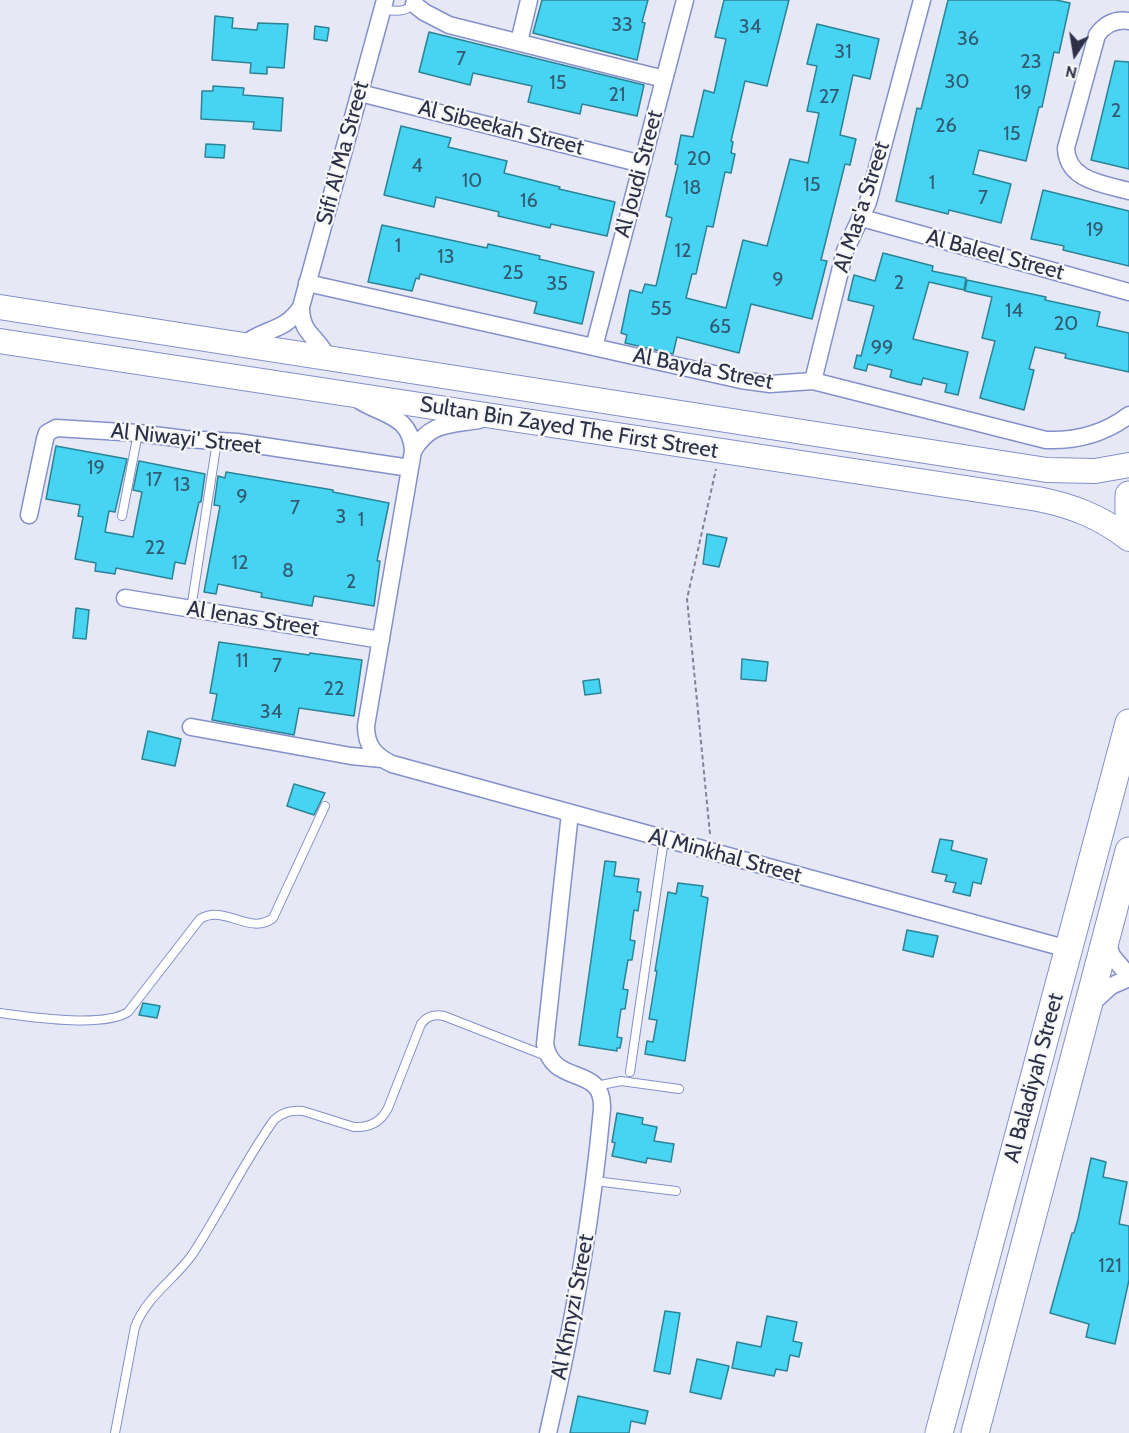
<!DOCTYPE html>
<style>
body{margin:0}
#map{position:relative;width:1129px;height:1433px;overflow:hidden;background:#e6e9f5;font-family:Cabin,sans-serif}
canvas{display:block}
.north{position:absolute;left:1045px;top:24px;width:60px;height:60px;-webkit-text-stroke:4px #f7f7f7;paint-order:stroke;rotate:192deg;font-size:16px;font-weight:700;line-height:24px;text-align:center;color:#2c3148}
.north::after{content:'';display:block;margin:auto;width:21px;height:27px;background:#2c3148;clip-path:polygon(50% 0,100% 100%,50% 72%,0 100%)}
</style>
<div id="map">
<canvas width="1129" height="1433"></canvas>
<div class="north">N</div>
</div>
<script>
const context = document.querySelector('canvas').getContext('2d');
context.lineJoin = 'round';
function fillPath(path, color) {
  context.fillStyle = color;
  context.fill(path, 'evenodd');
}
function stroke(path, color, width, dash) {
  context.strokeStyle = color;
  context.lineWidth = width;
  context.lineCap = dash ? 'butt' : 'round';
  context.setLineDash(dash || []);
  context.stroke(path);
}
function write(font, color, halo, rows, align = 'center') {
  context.font = font + ' Cabin,sans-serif';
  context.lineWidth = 4.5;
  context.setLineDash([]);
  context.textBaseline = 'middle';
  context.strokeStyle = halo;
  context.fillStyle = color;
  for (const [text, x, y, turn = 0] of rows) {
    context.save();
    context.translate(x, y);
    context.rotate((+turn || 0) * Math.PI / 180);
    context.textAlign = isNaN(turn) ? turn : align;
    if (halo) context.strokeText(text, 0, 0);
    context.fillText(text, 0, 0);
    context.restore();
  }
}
const building = new Path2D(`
 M 542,0 L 648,0 L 642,22 L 645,23 L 637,60 L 533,33 Z
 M 724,0 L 789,0 L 767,86 L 745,81 L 731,141 L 733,142 L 731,153 L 735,154 L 731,173 L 725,172 L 713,227 L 707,226 L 696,274 L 692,274 L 686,298 L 726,308 L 743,240 L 767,246 L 790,159 L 808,163 L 819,113 L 807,111 L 817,66 L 807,64 L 817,24 L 879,39 L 870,79 L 853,75 L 840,135 L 856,139 L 850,165 L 845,164 L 821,260 L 827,261 L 812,319 L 751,304 L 739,353 L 677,337 L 673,354 L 625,343 L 627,335 L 621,333 L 630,290 L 642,293 L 645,284 L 656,286 L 672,218 L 666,216 L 678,165 L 675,164 L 681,135 L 693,137 L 704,90 L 714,93 L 726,39 L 715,37 Z
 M 948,0 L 1056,0 L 1070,3 L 1059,53 L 1054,52 L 1042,107 L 1039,107 L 1026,161 L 979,150 L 973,174 L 1011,184 L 1001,223 L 949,210 L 948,214 L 896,201 L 917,108 L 921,109 Z
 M 215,16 L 233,18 L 232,28 L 257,30 L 258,23 L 288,24 L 284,68 L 267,67 L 267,74 L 250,73 L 251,63 L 212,60 Z
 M 315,26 L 329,28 L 327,41 L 314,39 Z
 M 429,32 L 644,85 L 637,116 L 582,104 L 580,114 L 528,102 L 532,86 L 473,73 L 470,85 L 419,72 Z
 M 1115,61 L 1129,62 L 1129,169 L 1091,160 Z
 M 213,86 L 244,88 L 243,95 L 283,98 L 281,131 L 253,129 L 254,122 L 201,119 L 202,91 L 213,91 Z
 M 401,126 L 451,138 L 448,147 L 507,161 L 504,173 L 560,187 L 559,189 L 615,202 L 607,236 L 551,224 L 550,228 L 498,216 L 499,212 L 436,197 L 434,207 L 384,195 Z
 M 206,144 L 225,145 L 224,158 L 205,157 Z
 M 1043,190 L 1129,211 L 1129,266 L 1063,250 L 1064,246 L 1031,239 Z
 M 382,225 L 487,248 L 488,244 L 540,256 L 539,259 L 594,272 L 582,324 L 534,313 L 537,302 L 420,274 L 419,279 L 416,278 L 412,291 L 368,282 Z
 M 883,253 L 933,266 L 932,271 L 966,278 L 964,290 L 929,282 L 913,339 L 968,352 L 958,395 L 945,392 L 947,384 L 923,378 L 921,385 L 908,382 L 890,377 L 892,370 L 868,364 L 866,371 L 854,368 L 857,355 L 861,356 L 874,306 L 848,300 L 854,275 L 875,281 Z
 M 967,280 L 1046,297 L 1045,300 L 1100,312 L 1097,326 L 1129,333 L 1129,372 L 1065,358 L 1066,354 L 1035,347 L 1029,369 L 1034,370 L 1024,410 L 980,398 L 995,341 L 982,338 L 992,297 L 965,291 Z
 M 56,446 L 127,459 L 115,512 L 109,511 L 105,532 L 133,537 L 142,492 L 133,490 L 139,461 L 205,474 L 201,502 L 199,502 L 185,564 L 175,562 L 172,579 L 116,568 L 115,574 L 95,571 L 96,563 L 75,559 L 83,517 L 78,516 L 80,505 L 46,499 Z
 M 226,472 L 333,490 L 333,492 L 389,503 L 377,561 L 380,561 L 374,606 L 314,596 L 312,606 L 261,597 L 262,593 L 218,584 L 216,594 L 204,592 L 220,506 L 214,505 L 218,476 L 225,478 Z
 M 707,534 L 727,538 L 719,567 L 703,564 Z
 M 76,608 L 89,610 L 86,639 L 73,638 Z
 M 219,642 L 309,655 L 310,653 L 362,660 L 354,716 L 299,708 L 294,735 L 212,720 L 217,694 L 210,693 Z
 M 742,659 L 768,662 L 766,681 L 741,679 Z
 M 599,679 L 601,693 L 585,695 L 583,681 Z
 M 148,731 L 181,739 L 175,766 L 142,759 Z
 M 294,784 L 325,793 L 314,815 L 287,806 Z
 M 940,839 L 953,841 L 951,850 L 987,859 L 981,884 L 973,882 L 970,896 L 953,892 L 956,883 L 945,881 L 947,875 L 932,872 Z
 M 605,861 L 616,862 L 614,876 L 639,879 L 637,892 L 641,892 L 638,911 L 634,910 L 630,940 L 635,941 L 632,960 L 628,960 L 623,989 L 628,990 L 625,1009 L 621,1009 L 617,1037 L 622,1038 L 620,1048 L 617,1048 L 617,1051 L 579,1045 Z
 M 678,883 L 703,886 L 701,896 L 708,898 L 685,1061 L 645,1054 L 647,1041 L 653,1042 L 657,1020 L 649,1019 L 657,971 L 655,971 L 668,892 L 676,894 Z
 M 907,930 L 938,936 L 933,957 L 903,950 Z
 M 143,1003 L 160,1006 L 157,1018 L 139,1015 Z
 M 617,1113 L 643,1118 L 642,1124 L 657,1127 L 654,1141 L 674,1144 L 671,1162 L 647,1158 L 646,1163 L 612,1156 L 615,1143 L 612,1142 Z
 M 1091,1158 L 1106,1162 L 1103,1177 L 1127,1182 L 1119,1224 L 1129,1226 L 1129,1280 L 1115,1344 L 1086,1337 L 1089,1324 L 1050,1313 L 1072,1233 L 1074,1233 L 1078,1219 Z
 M 665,1311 L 680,1313 L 670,1374 L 654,1371 Z
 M 767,1316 L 797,1322 L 793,1341 L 802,1343 L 799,1357 L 790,1355 L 787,1371 L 776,1369 L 774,1376 L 732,1368 L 737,1342 L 761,1347 Z
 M 697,1359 L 729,1366 L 721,1399 L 690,1392 Z
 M 578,1396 L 648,1411 L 645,1424 L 631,1421 L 629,1433 L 570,1433 Z`);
fillPath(building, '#46d4f2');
stroke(building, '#2c8396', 1.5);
const service = new Path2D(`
 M 382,10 C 396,11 405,13 415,3
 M 122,516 L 138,433
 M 191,609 L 217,441
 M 0,1013 C 31,1017 103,1028 128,1012 L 200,919 C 225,904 250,936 273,918 L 325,806
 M 630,1072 L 664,839
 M 596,1086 L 621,1081 L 679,1089
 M 595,1181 L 676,1191
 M 115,1433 L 135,1327 C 146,1297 174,1280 192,1255 C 221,1211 243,1163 274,1120 C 283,1112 291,1110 303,1111 L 354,1127 C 370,1128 381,1122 388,1108 L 421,1024 C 427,1016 434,1014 444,1016 L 549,1057`);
const minor = new Path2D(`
 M 414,4 L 424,12 L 449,25 L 664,79
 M 1129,21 C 1115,19 1105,24 1097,35 L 1066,148 C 1067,181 1104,184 1129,191
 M 519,42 L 529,0
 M 360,93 L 642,164
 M 862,218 L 1129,292
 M 307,283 L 741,380 L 770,384 L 813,381 L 1046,440 C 1077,441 1104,434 1129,415
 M 301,307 C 301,336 319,336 327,358
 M 243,345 C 264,328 285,332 301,307 L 385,0
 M 594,347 L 685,0
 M 813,381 L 845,251 L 868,202 L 922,0
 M 360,401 C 385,416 411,416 413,451 L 366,726 C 366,746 375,756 392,764 L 1068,949
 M 413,451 C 430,422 449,425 479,420
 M 29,515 L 45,439 L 47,433 L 56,428 L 138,433 L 185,439 L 237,442 L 410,468
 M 125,598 L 381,640
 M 191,727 L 351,756 L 382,759
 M 1106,939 L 1112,956 L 1129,976
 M 1090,1005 L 1111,986 L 1129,978
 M 548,1433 C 573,1326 592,1219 602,1109 C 604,1063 553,1088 545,1044 L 570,813`);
const secondary = new Path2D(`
 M 0,307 L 1047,470 L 1095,471 L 1129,465
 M 0,341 L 1038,499 C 1073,506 1101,517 1129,539`);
const primary = new Path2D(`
 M 1129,495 L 1129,520
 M 939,1433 L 1129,723
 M 975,1433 L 1129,851`);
stroke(service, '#8490c9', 10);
stroke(minor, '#8490c9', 19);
stroke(secondary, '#8490c9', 26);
stroke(primary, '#8490c9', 29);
stroke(new Path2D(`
 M 710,834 L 687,599 L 716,469`), '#808496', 2, [4.5, 3]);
stroke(service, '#fff', 8);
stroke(minor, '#fff', 16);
stroke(secondary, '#fff', 24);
stroke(primary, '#fff', 27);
write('20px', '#325a72', null, [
 ["33",622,25],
 ["34",750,27],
 ["36",968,39],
 ["31",843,52],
 ["7",461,59],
 ["23",1031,62],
 ["30",957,82],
 ["15",558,83],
 ["19",1023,93],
 ["21",617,95],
 ["27",829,97],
 ["2",1116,111],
 ["26",946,126],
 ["15",1012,134],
 ["20",699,159],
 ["4",417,166],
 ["10",472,181],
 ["1",932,183],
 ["15",812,185],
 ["18",692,188],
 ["7",983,198],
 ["16",529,201],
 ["19",1095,230],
 ["1",398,246],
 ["12",683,251],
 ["13",446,257],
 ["25",513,273],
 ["9",778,280],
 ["2",899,283],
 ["35",557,284],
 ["55",661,309],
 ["14",1014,311],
 ["20",1066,324],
 ["65",720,327],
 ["99",882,348],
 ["19",96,468],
 ["17",154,480],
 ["13",182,485],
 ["9",242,497],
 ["7",295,508],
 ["3",341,517],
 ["1",361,520],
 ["22",155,548],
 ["12",240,563],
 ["8",288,571],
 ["2",351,582],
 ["11",242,661],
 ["7",277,666],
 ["22",334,689],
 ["34",271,712],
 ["121",1110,1266]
]);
write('22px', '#2c3148', '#f7f7f7', [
 ["Al Sibeekah Street",501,128,14],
 ["Sifi Al Ma Street",343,153,-75],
 ["Al Joudi Street",639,174,-75],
 ["Al Mas'a Street",862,207,-72],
 ["Al Baleel Street",995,255,15],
 ["Al Bayda Street",703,369,11],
 ["Sultan Bin Zayed The First Street",569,428,9],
 ["Al Niwayi' Street",186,439,6],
 ["Al Ienas Street",253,619,9],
 ["Al Minkhal Street",725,856,15],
 ["Al Baladiyah Street",1034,1078,-75],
 ["Al Khnyzi Street",573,1307,-79]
]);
</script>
